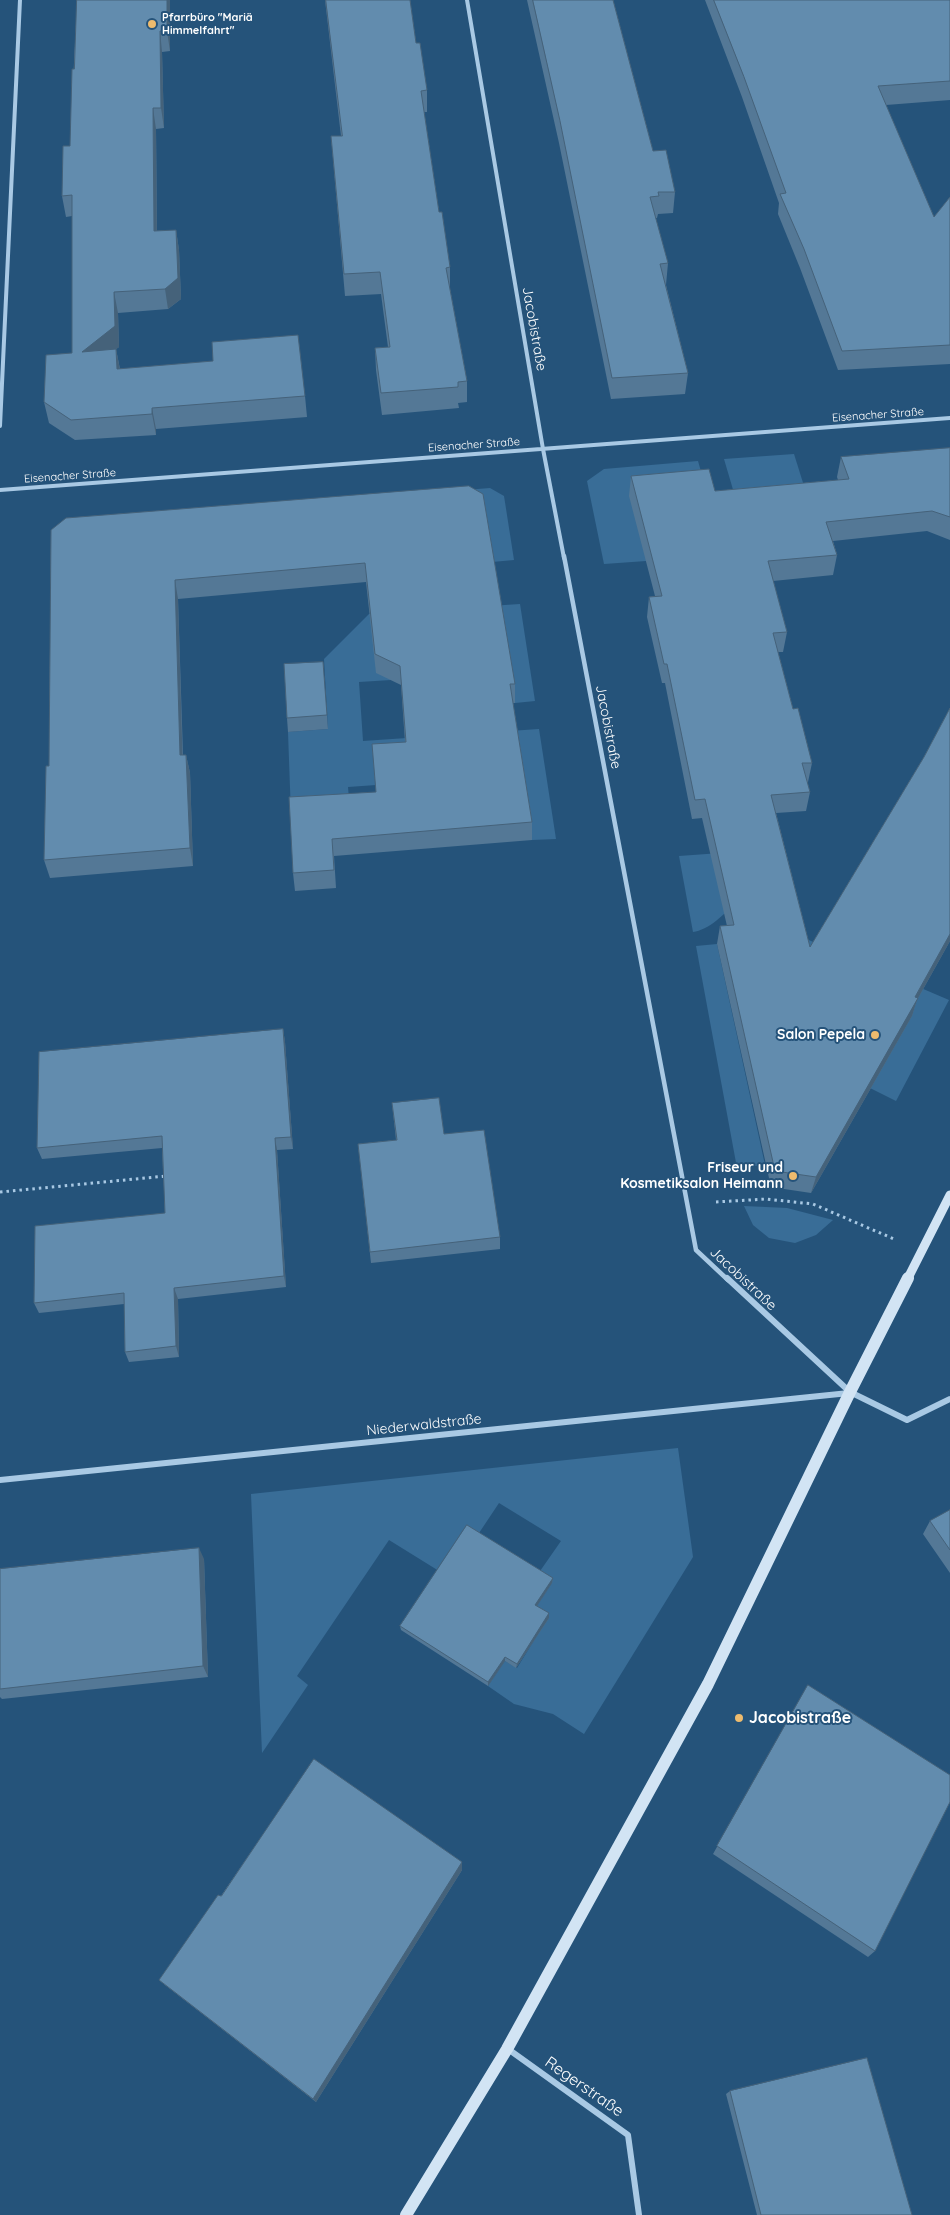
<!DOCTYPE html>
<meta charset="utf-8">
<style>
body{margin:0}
canvas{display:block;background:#25537a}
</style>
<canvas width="950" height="2215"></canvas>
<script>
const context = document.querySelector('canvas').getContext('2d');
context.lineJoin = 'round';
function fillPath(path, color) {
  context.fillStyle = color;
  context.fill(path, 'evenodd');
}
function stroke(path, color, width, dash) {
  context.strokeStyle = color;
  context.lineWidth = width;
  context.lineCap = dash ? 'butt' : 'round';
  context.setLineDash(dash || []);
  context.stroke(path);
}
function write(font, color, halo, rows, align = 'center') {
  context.font = font + ' Quicksand,sans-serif';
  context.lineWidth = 4;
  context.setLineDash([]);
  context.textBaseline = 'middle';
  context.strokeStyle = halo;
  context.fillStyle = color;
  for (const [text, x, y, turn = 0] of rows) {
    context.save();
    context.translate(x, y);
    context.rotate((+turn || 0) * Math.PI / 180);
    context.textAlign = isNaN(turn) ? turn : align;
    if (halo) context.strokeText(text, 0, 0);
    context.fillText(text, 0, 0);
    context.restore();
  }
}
fillPath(new Path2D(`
 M 794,454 L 809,502 L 747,537 L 724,459 Z
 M 698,461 L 706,489 L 646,561 L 604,564 L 587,481 L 604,469 Z
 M 490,488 L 504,496 L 514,560 L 492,562 L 354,499 Z
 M 520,604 L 535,701 L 515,703 L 504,628 L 391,680 L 359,682 L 363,741 L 539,729 L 556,839 L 532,840 L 518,751 L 374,763 L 376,785 L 348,787 L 350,811 L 291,815 L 288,732 L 328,729 L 324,659 L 369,614 Z
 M 776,849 C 757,873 724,928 693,932 L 679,856 Z
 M 797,935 L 949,1000 L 896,1101 L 870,1088 L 912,1015 L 766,950 Z
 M 717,944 L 765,1165 L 737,1168 L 696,946 Z
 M 744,1206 L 787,1208 L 833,1220 L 816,1235 L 795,1243 L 769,1238 L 753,1225 Z
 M 678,1448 L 693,1557 L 584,1734 L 553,1714 L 514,1704 L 488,1686 L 505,1661 L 517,1668 L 548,1618 L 535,1609 L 552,1583 L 538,1574 L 561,1541 L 499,1503 L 477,1536 L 439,1571 L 389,1540 L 297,1676 L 308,1685 L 262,1753 L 251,1494 Z`), '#396d97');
stroke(new Path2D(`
 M 0,1192 L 166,1176
 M 716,1202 L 766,1199 L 813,1204 L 894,1239`), '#a9c9e4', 3, [2.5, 4]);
stroke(new Path2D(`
 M 467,0 L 543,449 L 564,558
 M 0,426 L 20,0
 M 0,490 L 950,418`), '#a9c9e4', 4);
stroke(new Path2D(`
 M 564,556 L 696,1250 L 728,1280`), '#a9c9e4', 4.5);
stroke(new Path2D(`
 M 727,1278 L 850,1392 L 907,1420 L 950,1399
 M 0,1480 L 849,1393
 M 508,2049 L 628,2135 L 639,2215`), '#a9c9e4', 6);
stroke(new Path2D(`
 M 907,1280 L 950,1195`), '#d2e4f4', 9);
stroke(new Path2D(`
 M 406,2215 L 507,2049 L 708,1684 L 850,1392 L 908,1278`), '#d2e4f4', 12);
fillPath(new Path2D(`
 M 77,0 L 170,0 L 170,51 L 162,52 L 164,128 L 156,129 L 157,231 L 176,230 L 179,250 L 181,299 L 168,309 L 118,313 L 119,347 L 116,349 L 120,369 L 305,396 L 307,417 L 156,429 L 156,435 L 75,440 L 49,423 L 44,402 L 72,353 L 72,216 L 66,217 L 62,196 L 70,146 Z
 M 325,0 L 410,0 L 416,43 L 427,90 L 427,112 L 424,112 L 439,212 L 450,267 L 450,289 L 467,381 L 467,402 L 458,403 L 459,408 L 382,415 L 376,370 L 375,348 L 388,347 L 381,294 L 345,296 L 331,136 L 341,136 Z
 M 527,0 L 613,0 L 653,151 L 675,192 L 673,213 L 658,214 L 657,218 L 655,218 L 668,263 L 666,285 L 688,373 L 685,394 L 611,399 L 559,143 Z
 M 705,0 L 950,0 L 950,100 L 886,105 L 934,217 L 950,197 L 950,364 L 838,370 L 800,268 L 778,214 L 779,203 L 742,97 Z
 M 950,448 L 950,540 L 927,531 L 833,541 L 837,555 L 833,575 L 773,581 L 787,632 L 783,652 L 778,652 L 793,709 L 812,763 L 808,782 L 807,782 L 810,792 L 806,811 L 776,813 L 810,947 L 924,757 L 950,708 L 950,941 L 917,1000 L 912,1016 L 811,1193 L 771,1187 L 717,944 L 720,926 L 727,926 L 702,818 L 692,819 L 665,683 L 662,683 L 647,617 L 649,597 L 655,596 L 629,496 L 631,476 L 715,491 L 838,480 L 837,477 L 841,457 Z
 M 469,486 L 515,684 L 515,703 L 513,703 L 532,822 L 532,840 L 334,856 L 336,888 L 295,891 L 293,873 L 376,792 L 405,742 L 401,685 L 376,673 L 366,582 L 178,599 L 183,755 L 186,755 L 190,773 L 193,866 L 50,878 L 44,860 L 49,766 L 51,530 Z
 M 323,662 L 328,729 L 288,732 L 287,718 Z
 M 283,1029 L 285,1042 L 293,1149 L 277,1150 L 286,1287 L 178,1299 L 179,1357 L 129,1362 L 125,1352 L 124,1304 L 39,1313 L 34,1303 L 165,1213 L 162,1148 L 42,1159 L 37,1148 Z
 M 392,1103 L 444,1134 L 500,1237 L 500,1249 L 371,1263 L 358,1144 L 396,1140 Z
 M 950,1510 L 950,1573 L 923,1534 L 930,1521 Z
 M 204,1559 L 208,1677 L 2,1699 L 0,1697 L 0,1569 Z
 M 553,1578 L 552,1583 L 537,1606 L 549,1613 L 549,1618 L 516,1668 L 505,1661 L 488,1686 L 401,1630 L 400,1626 Z
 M 808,1685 L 875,1951 L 868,1957 L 713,1854 Z
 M 462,1862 L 462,1870 L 316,2102 L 165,1985 L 159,1980 L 221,1896 Z
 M 730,2091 L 912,2215 L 757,2215 L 726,2094 Z`), '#547896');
fillPath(new Path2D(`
 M 167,0 L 170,0 L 170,51 L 167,31 Z
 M 160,31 L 162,52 L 164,128 L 161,108 Z
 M 153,108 L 156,129 L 157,252 L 154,231 Z
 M 176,230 L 179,250 L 181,299 L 168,309 L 165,289 Z
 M 114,292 L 118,313 L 119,347 L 86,373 L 82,352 Z
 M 116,349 L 120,370 L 117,369 Z
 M 152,408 L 156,429 L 156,435 L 152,414 Z
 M 175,580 L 178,599 L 183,774 L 180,755 Z
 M 186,755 L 190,773 L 193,866 L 190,848 Z
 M 950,934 L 950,941 L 917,1000 L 912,1016 L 811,1193 L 816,1177 Z
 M 283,1029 L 285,1042 L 293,1149 L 291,1137 Z
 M 275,1138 L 277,1150 L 286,1287 L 284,1276 Z
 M 174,1288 L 178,1299 L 179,1357 L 176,1346 Z
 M 199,1548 L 204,1559 L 208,1677 L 203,1666 Z
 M 553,1578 L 552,1583 L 535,1609 L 535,1605 Z
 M 549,1613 L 549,1618 L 516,1668 L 517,1664 Z
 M 505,1657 L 505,1661 L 488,1686 L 488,1682 Z
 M 462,1862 L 462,1870 L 316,2102 L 313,2099 Z`), '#45627a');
const building = new Path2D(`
 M 77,0 L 167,0 L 167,31 L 160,31 L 161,108 L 153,108 L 154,231 L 176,230 L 178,278 L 165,289 L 114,292 L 115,326 L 82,352 L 116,349 L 117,369 L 213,361 L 212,342 L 298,335 L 305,396 L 152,408 L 152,414 L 71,420 L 44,402 L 46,355 L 72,353 L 72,195 L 62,196 L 63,146 L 70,146 L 72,69 L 74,69 Z
 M 326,0 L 410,0 L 416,43 L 420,43 L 427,90 L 421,91 L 439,212 L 442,212 L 450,267 L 446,268 L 467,381 L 458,382 L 458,387 L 381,393 L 375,348 L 390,347 L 380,272 L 344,274 L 331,136 L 342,136 Z
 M 533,0 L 613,0 L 653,151 L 666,150 L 675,192 L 658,192 L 659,196 L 650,197 L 668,263 L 660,264 L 688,373 L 612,378 L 560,121 Z
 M 714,0 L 950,0 L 950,81 L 878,86 L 934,217 L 950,197 L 950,345 L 842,351 L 804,249 L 780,194 L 786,193 L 744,77 Z
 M 950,448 L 950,517 L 932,511 L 826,522 L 837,555 L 768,561 L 787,632 L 773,633 L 793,709 L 798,708 L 812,763 L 802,763 L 810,792 L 771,795 L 810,947 L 924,757 L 950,708 L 950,934 L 915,997 L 918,998 L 816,1177 L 775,1171 L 720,926 L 734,925 L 705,799 L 695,800 L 667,664 L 664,664 L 649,597 L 662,596 L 631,476 L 709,469 L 715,491 L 849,479 L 841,457 Z
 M 469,486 L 483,494 L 515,684 L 510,684 L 532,822 L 332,839 L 334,870 L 293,873 L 289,797 L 376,792 L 372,744 L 406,742 L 400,666 L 375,654 L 365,563 L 175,580 L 180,755 L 186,755 L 190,848 L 44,860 L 46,766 L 49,766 L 51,530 L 66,518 L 155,511 Z
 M 323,662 L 327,715 L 287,718 L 284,664 Z
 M 283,1029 L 291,1137 L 275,1138 L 284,1276 L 174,1288 L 176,1346 L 125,1352 L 124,1293 L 34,1303 L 35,1226 L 165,1213 L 162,1136 L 37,1148 L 39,1052 Z
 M 439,1098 L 444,1134 L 484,1130 L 500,1237 L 370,1252 L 358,1144 L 397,1140 L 392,1103 Z
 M 950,1510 L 950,1550 L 930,1521 Z
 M 467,1525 L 553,1578 L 535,1605 L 549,1613 L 517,1664 L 505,1657 L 488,1682 L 400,1626 Z
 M 199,1548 L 203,1666 L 0,1689 L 0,1569 Z
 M 808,1685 L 950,1775 L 950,1802 L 875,1951 L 717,1846 Z
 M 314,1759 L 462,1862 L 313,2099 L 159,1980 L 218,1895 L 221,1896 Z
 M 867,2058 L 912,2215 L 761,2215 L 730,2091 Z`);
fillPath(building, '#628cae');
stroke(building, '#45627a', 1);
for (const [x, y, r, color] of [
 [152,24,5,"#edbb6e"],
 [875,1035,5,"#edbb6e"],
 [793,1176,5,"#edbb6e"],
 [739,1718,5,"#edbb6e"]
]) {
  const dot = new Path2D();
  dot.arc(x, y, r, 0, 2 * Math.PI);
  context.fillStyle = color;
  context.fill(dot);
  stroke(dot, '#25537a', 2);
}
write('bold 11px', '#fff', '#25537a', [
 ["Pfarrbüro \"Mariä",162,18],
 ["Himmelfahrt\"",162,31]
], 'left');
write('11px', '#fff', '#25537a', [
 ["Eisenacher Straße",878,415,-4],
 ["Eisenacher Straße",474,445,-4],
 ["Eisenacher Straße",70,476,-4]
]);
write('14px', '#fff', '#25537a', [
 ["Jacobistraße",534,329,80],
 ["Jacobistraße",608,727,79],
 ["Jacobistraße",743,1279,43],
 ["Niederwaldstraße",424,1425,-6]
]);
write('bold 14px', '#fff', '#25537a', [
 ["Salon Pepela",865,1035],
 ["Friseur und",783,1168],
 ["Kosmetiksalon Heimann",783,1184]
], 'right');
write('bold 16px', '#fff', '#25537a', [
 ["Jacobistraße",749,1718]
], 'left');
write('16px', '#fff', '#25537a', [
 ["Regerstraße",584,2087,35]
]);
</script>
